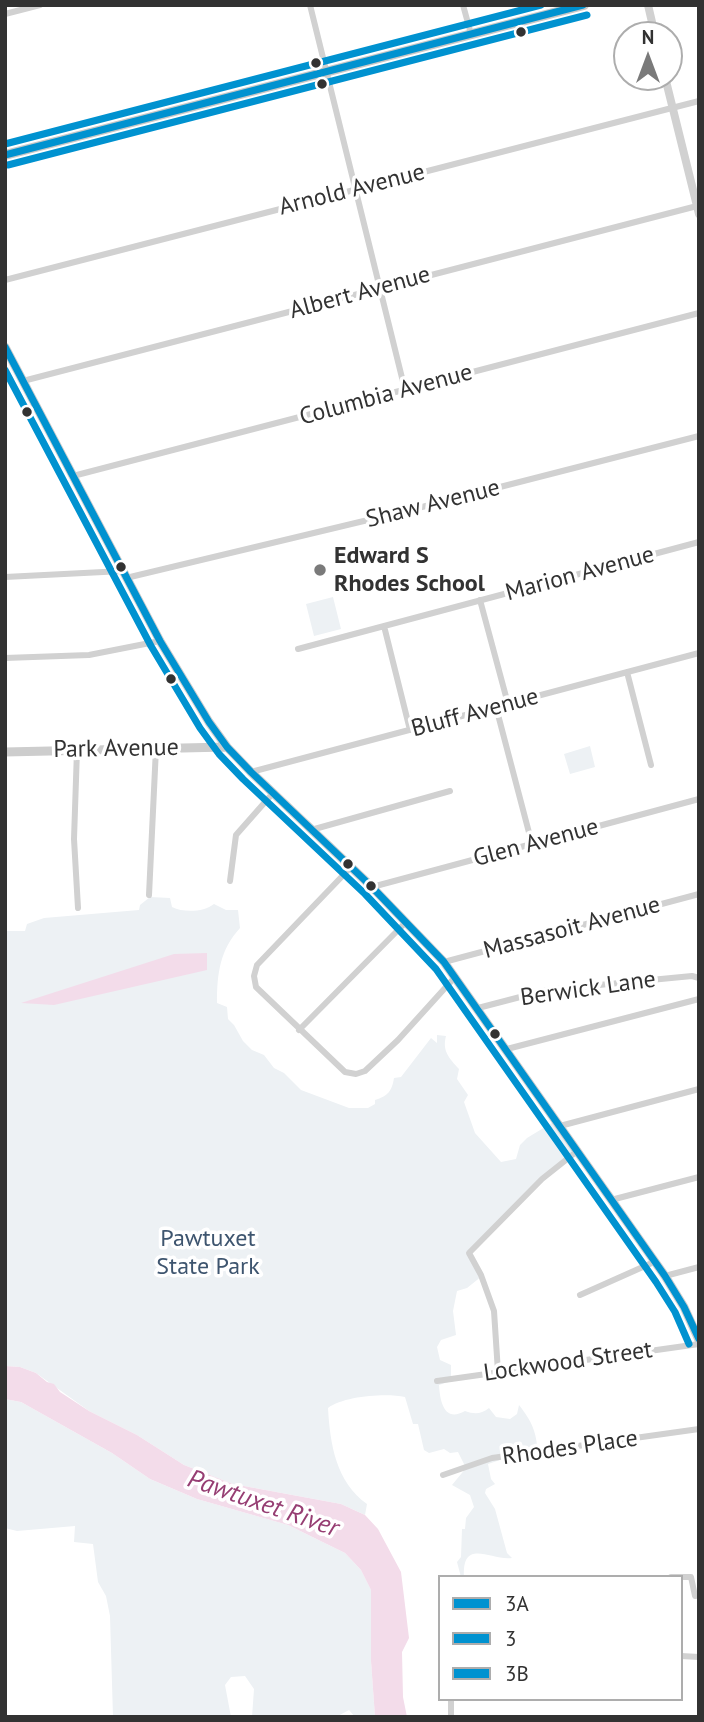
<!DOCTYPE html>
<style>
body{margin:0}
#map{position:relative;width:704px;height:1722px;overflow:hidden;background:#fff;font-family:"PT Sans",sans-serif}
canvas{display:block}
.frame{position:absolute;inset:0;border:7px solid #323232;pointer-events:none}
.legend{position:absolute;left:438px;top:1575px;width:245px;height:126px;box-sizing:border-box;background:#fff;border:2px solid #adadad;margin:0;padding:9px 12px;list-style:none;font-size:21px;color:#323232}
.legend li{display:flex;align-items:center;gap:14px;height:35px}
.legend b{width:35px;border:2px solid #adadad}
.north{position:absolute;left:613px;top:21px;width:70px;height:70px;box-sizing:border-box;background:#fff;border:2px solid #adadad;border-radius:50%;rotate:0deg;font-size:19px;font-weight:700;line-height:28px;text-align:center;color:#323232}
.north::after{content:'';display:block;margin:auto;width:24px;height:32px;background:#7a7a7a;clip-path:polygon(50% 0,100% 100%,50% 72%,0 100%)}
</style>
<div id="map">
<canvas width="704" height="1722"></canvas>
<div class="frame"></div>
<ul class="legend">
<li><b style="height:9px;background:#0092d0"></b>3A</li>
<li><b style="height:9px;background:#0092d0"></b>3</li>
<li><b style="height:9px;background:#0092d0"></b>3B</li>
</ul>
<div class="north">N</div>
</div>
<script>
const context = document.querySelector('canvas').getContext('2d');
context.lineJoin = 'round';
function fillPath(path, color) {
  context.fillStyle = color;
  context.fill(path, 'evenodd');
}
function stroke(path, color, width, dash) {
  context.strokeStyle = color;
  context.lineWidth = width;
  context.lineCap = dash ? 'butt' : 'round';
  context.setLineDash(dash || []);
  context.stroke(path);
}
function write(font, color, halo, rows, align = 'center') {
  context.font = font + ' "PT Sans",sans-serif';
  context.lineWidth = 7;
  context.setLineDash([]);
  context.textBaseline = 'middle';
  context.strokeStyle = halo;
  context.fillStyle = color;
  for (const [text, x, y, turn = 0] of rows) {
    context.save();
    context.translate(x, y);
    context.rotate((+turn || 0) * Math.PI / 180);
    context.textAlign = isNaN(turn) ? turn : align;
    if (halo) context.strokeText(text, 0, 0);
    context.fillText(text, 0, 0);
    context.restore();
  }
}
fillPath(new Path2D(`
 M 333,597 L 341,629 L 314,636 L 306,604 Z
 M 590,746 L 595,767 L 570,774 L 564,754 Z
 M 150,897 L 170,898 L 172,907 C 184,913 204,912 214,904 L 226,910 L 238,910 L 240,928 C 220,950 217,973 217,1003 L 227,1007 L 228,1019 L 234,1025 L 243,1041 L 252,1050 L 264,1055 L 274,1068 L 284,1073 L 301,1090 L 349,1108 L 368,1108 L 375,1104 L 375,1100 C 388,1096 392,1091 394,1078 L 401,1077 L 431,1038 L 437,1043 L 437,1035 L 446,1036 C 442,1051 449,1058 459,1069 L 457,1079 L 468,1095 L 464,1102 L 475,1133 L 501,1162 L 516,1159 L 520,1145 L 527,1138 L 555,1121 L 576,1150 L 468,1253 L 482,1276 L 467,1288 L 457,1291 L 453,1311 L 456,1335 L 441,1340 L 437,1347 L 440,1360 L 451,1365 L 451,1381 L 439,1385 C 440,1401 444,1423 465,1411 C 474,1414 480,1415 489,1408 L 496,1417 L 510,1419 L 517,1414 L 519,1405 C 532,1422 536,1430 538,1453 L 503,1459 L 488,1464 L 491,1479 L 495,1484 L 486,1489 L 485,1493 L 495,1509 L 507,1553 L 512,1558 C 491,1561 462,1537 464,1577 L 461,1577 L 457,1562 L 461,1557 L 462,1529 L 465,1529 L 466,1518 L 474,1507 L 470,1495 L 452,1485 L 466,1468 L 458,1452 L 450,1453 L 444,1449 L 429,1453 L 424,1450 L 418,1424 L 413,1424 L 405,1397 C 386,1393 344,1396 328,1408 C 330,1444 336,1482 367,1504 L 365,1515 L 341,1504 L 233,1484 L 184,1465 L 137,1435 L 89,1411 L 36,1373 L 20,1367 L 5,1366 L 5,931 L 25,931 L 27,924 L 44,918 L 139,910 L 140,905 Z
 M 5,1399 L 21,1402 L 112,1453 L 150,1479 L 197,1499 L 288,1525 L 345,1553 L 361,1570 L 371,1590 L 371,1661 L 375,1717 L 355,1717 L 349,1710 L 336,1717 L 252,1717 L 254,1689 L 245,1676 L 231,1677 L 225,1685 L 231,1717 L 113,1717 L 110,1616 L 106,1596 L 98,1582 L 93,1544 L 74,1542 L 75,1526 L 17,1531 L 5,1528 Z`), '#edf1f4');
fillPath(new Path2D(`
 M 207,953 L 207,970 L 54,1005 L 21,1003 L 174,954 Z
 M 5,1366 L 20,1367 L 36,1373 L 47,1382 L 54,1384 L 60,1392 L 89,1411 L 137,1435 L 184,1465 L 233,1484 L 341,1504 L 365,1515 L 378,1529 L 401,1572 L 409,1638 L 402,1652 L 403,1697 L 407,1717 L 375,1717 L 371,1661 L 371,1590 L 361,1570 L 345,1553 L 288,1525 L 197,1499 L 150,1479 L 112,1453 L 21,1402 L 5,1399 Z`), '#f3dcea');
stroke(new Path2D(`
 M 310,5 L 405,390
 M 463,5 L 471,34
 M 5,14 L 40,5
 M 5,280 L 699,101
 M 23,381 L 697,206
 M 73,476 L 699,313
 M 5,577 L 123,571
 M 126,578 L 418,508 L 699,436
 M 480,600 L 508,704
 M 384,626 L 410,730
 M 298,649 L 699,542
 M 5,658 L 89,655 L 160,641
 M 627,672 L 651,765
 M 496,707 L 532,844
 M 77,750 L 74,839 L 78,908
 M 251,772 L 699,653
 M 311,830 L 450,791
 M 351,867 L 257,965 L 254,976 L 256,987 L 345,1072 L 356,1074 L 365,1071 L 398,1040 L 455,977
 M 230,881 L 236,835 L 273,793
 M 372,887 L 699,799
 M 149,895 L 156,748
 M 444,962 L 699,894
 M 478,1008 L 547,990 L 692,976 L 699,978
 M 299,1030 L 406,922
 M 507,1049 L 699,999
 M 560,1126 L 699,1089
 M 611,1200 L 699,1177
 M 665,1276 L 699,1267
 M 580,1295 L 654,1262
 M 498,1372 L 494,1311 L 481,1275 L 469,1253 L 542,1179 L 576,1152
 M 437,1381 L 699,1344
 M 443,1475 L 492,1458 L 699,1429
 M 671,1577 L 691,1577 L 695,1596 L 699,1595
 M 681,1656 L 699,1657
 M 451,1699 L 451,1717`), '#d1d1d1', 6);
stroke(new Path2D(`
 M 648,5 L 655,35
 M 665,77 L 699,214`), '#d1d1d1', 8);
stroke(new Path2D(`
 M 5,347 L 160,641 L 209,722 L 227,747 L 251,772 L 372,887 L 444,962 L 665,1276 L 684,1307 L 699,1340
 M 5,752 L 227,747`), '#cdcdcd', 9);
stroke(new Path2D(`
 M 5,155 L 584,5`), '#c7c7c7', 10);
stroke(new Path2D(`
 M 5,155 L 583,5
 M 5,347 L 160,641 L 209,722 L 227,747 L 251,772 L 372,887 L 444,962 L 665,1276 L 684,1307 L 699,1339`), '#0092d0', 7);
stroke(new Path2D(`
 M 8,165 L 587,15
 M 5,370 L 151,646 L 200,728 L 219,754 L 243,779 L 365,894 L 436,969 L 656,1282 L 675,1312 L 689,1344`), '#0092d0', 7);
stroke(new Path2D(`
 M 5,144 L 541,5`), '#0092d0', 7);
for (const [x, y, r, color] of [
 [521,32,6,"#323232"],
 [316,63,6,"#323232"],
 [322,84,6,"#323232"],
 [27,412,6,"#323232"],
 [121,567,6,"#323232"],
 [320,570,7,"#7a7a7a"],
 [171,679,6,"#323232"],
 [348,864,6,"#323232"],
 [371,886,6,"#323232"],
 [495,1034,6,"#323232"]
]) {
  const dot = new Path2D();
  dot.arc(x, y, r, 0, 2 * Math.PI);
  context.fillStyle = color;
  context.fill(dot);
  stroke(dot, '#fff', 2.5);
}
write('24px', '#323232', '#fff', [
 ["Arnold Avenue",352,190,-14],
 ["Albert Avenue",360,293,-15],
 ["Columbia Avenue",386,395,-15],
 ["Shaw Avenue",433,504,-14],
 ["Marion Avenue",580,574,-15],
 ["Bluff Avenue",475,713,-15],
 ["Park Avenue",116,749,-1],
 ["Glen Avenue",536,843,-15],
 ["Massasoit Avenue",572,928,-15],
 ["Berwick Lane",588,989,-8],
 ["Lockwood Street",568,1362,-8],
 ["Rhodes Place",570,1448,-8]
]);
write('bold 24px', '#323232', '#fff', [
 ["Edward S",334,556],
 ["Rhodes School",334,584]
], 'left');
write('24px', '#3e556f', '#fff', [
 ["Pawtuxet",208,1239],
 ["State Park",208,1267]
]);
write('italic 26px', '#963e73', '#fff', [
 ["Pawtuxet River",263,1504,19]
]);
</script>
